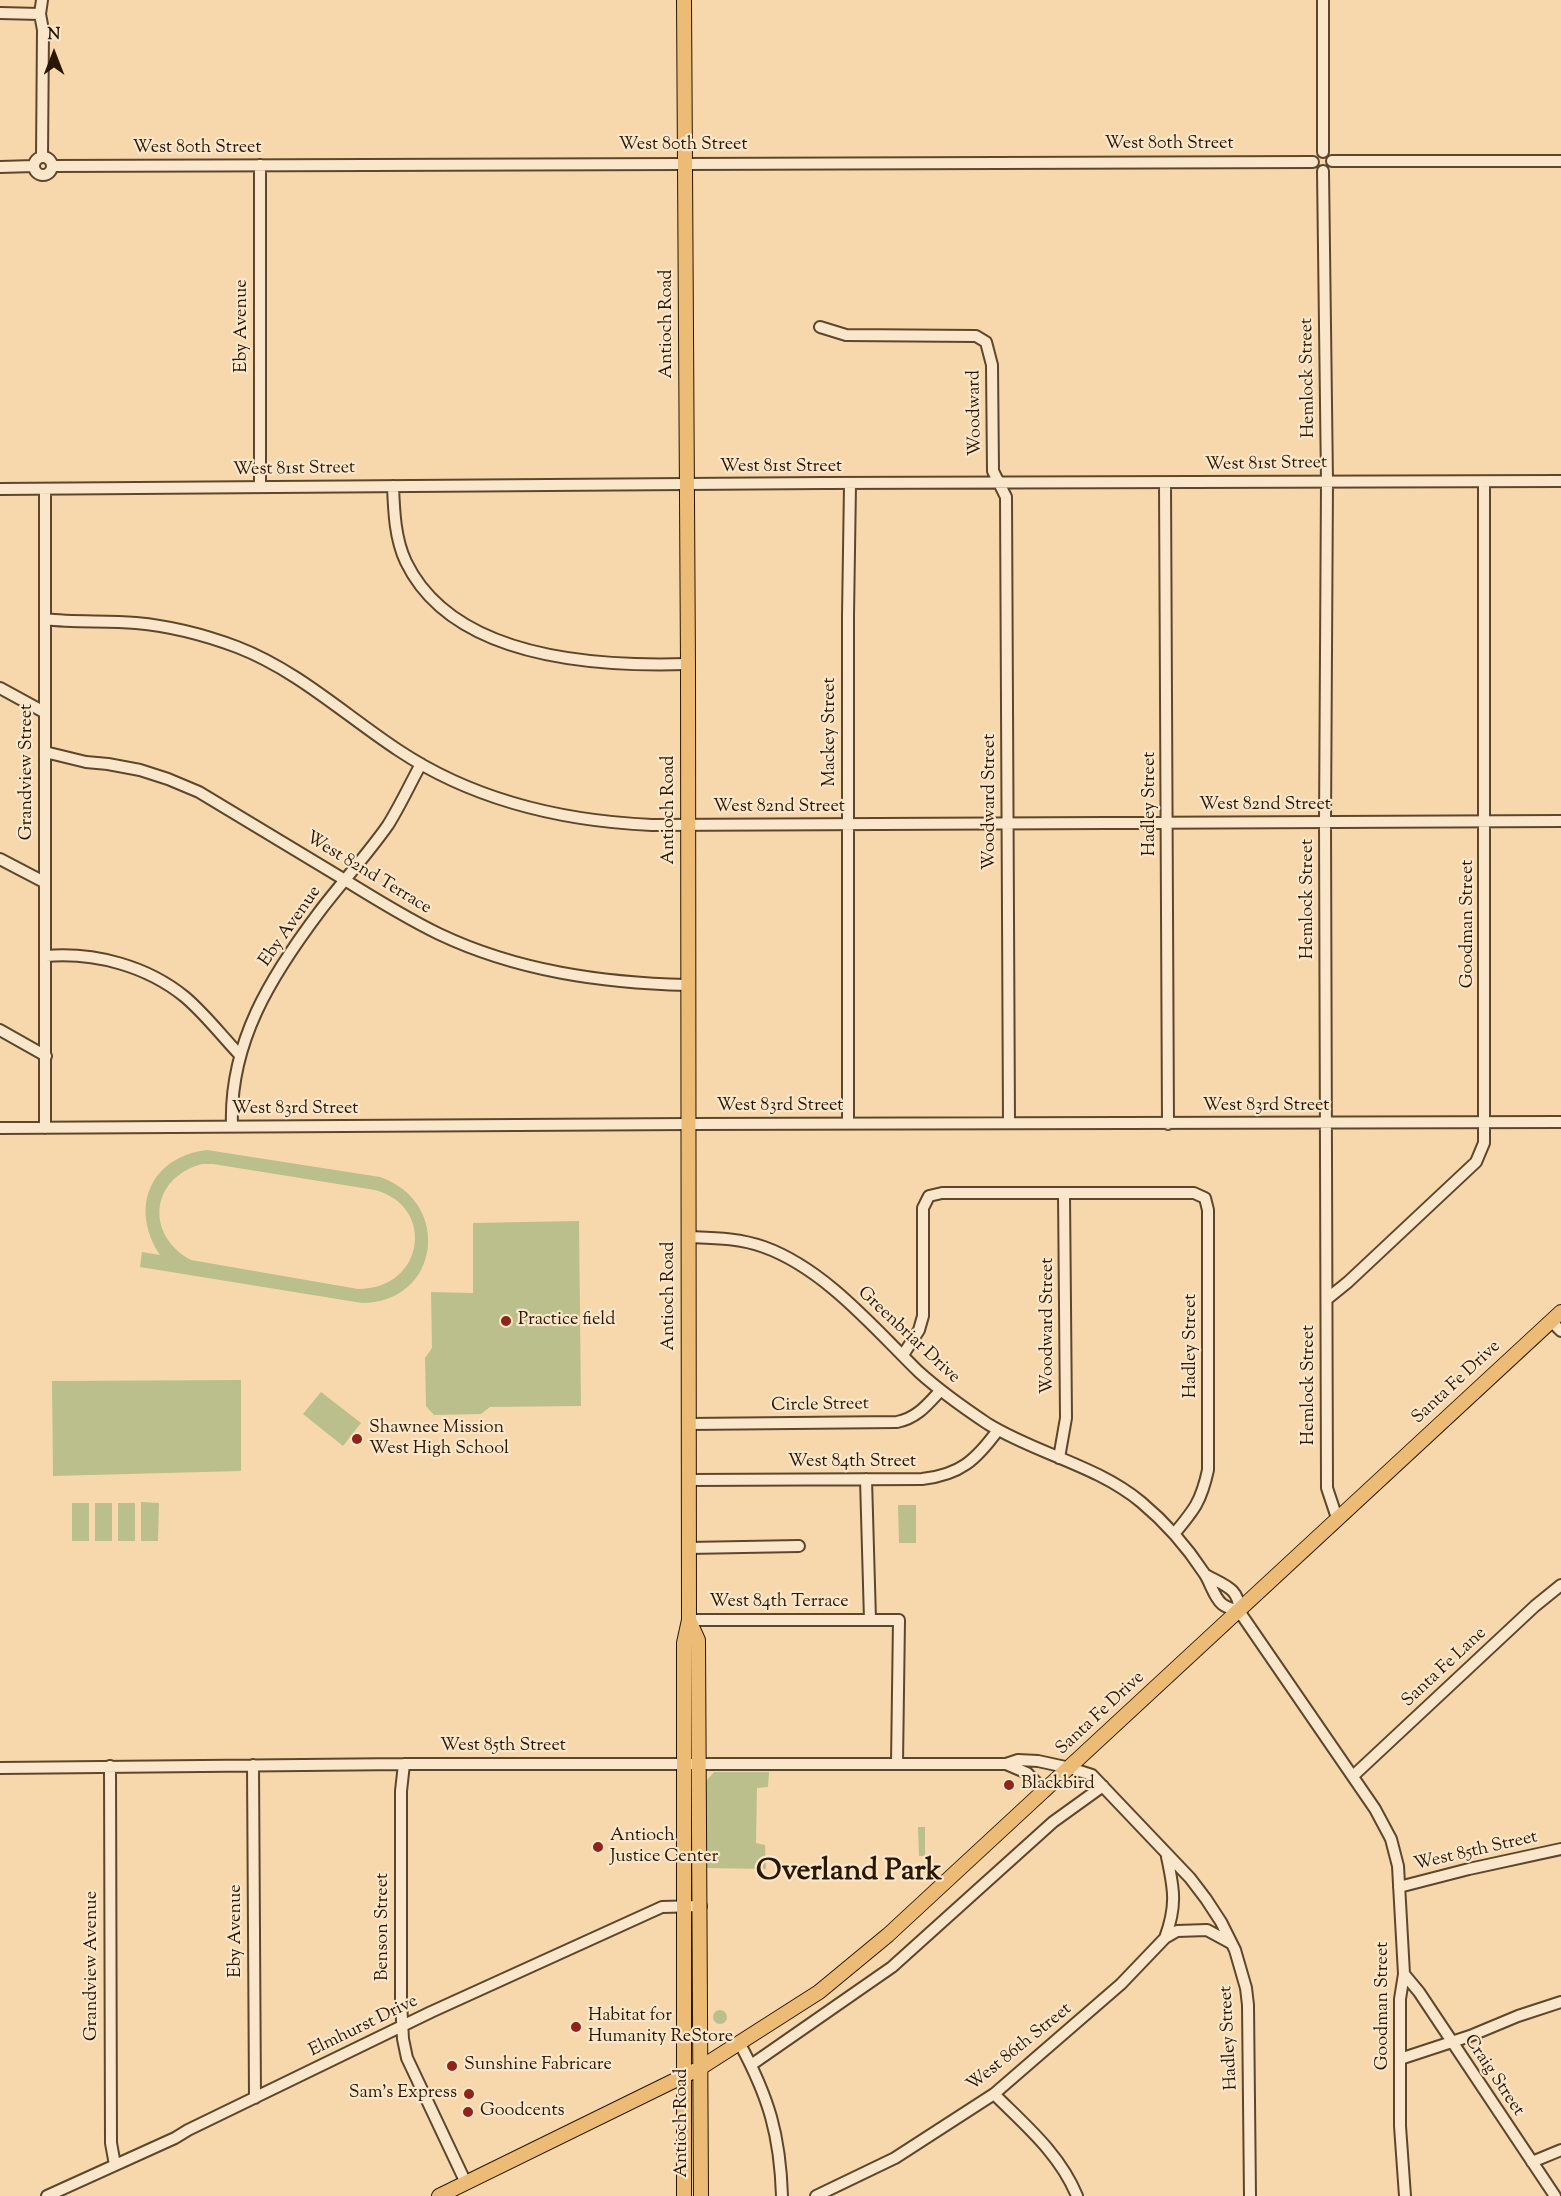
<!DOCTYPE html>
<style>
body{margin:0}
#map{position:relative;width:1561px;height:2196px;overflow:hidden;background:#f7d8ad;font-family:"Sorts Mill Goudy",serif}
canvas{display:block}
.north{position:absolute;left:24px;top:24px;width:60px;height:60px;-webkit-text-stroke:4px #fae6ca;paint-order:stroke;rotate:0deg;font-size:16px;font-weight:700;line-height:24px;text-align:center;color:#2a1701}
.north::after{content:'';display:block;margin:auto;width:21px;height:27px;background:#2a1701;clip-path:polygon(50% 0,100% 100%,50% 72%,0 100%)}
</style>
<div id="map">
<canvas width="1561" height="2196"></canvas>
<div class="north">N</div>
</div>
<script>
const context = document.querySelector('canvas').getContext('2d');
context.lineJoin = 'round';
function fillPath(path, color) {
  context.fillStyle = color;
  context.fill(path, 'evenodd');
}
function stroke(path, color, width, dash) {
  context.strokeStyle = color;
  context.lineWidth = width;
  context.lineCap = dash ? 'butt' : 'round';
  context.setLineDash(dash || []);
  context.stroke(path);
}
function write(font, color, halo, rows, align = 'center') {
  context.font = font + ' "Sorts Mill Goudy",serif';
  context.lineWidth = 4.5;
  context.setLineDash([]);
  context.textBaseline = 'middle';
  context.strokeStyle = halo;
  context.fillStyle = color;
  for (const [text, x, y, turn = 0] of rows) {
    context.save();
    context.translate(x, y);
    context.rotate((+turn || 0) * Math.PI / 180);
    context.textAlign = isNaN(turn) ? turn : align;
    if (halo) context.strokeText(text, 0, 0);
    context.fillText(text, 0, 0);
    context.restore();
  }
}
fillPath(new Path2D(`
 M 207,1150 L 380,1177 C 453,1202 440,1303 362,1303 L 140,1267 L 142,1252 L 160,1255 C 129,1208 150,1157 207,1150 ZM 202,1164 L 213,1164 L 375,1190 C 436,1206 425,1289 358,1289 L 191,1260 C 145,1235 150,1178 202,1164 Z
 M 579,1221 L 581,1406 L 490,1407 L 481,1414 L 434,1415 L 426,1406 L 425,1358 L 432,1348 L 431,1292 L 473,1293 L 473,1223 Z
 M 241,1380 L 241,1471 L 53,1476 L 52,1381 Z
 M 321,1392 L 361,1423 L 343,1446 L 303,1414 Z
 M 141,1502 L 159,1503 L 158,1541 L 141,1541 Z
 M 72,1503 L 89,1503 L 89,1541 L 72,1541 Z
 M 95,1503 L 112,1503 L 112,1541 L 95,1541 Z
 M 118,1503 L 135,1503 L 135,1541 L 118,1541 Z
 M 898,1505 L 916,1505 L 916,1543 L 899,1543 Z
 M 714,1772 L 769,1772 L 768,1787 L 757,1788 L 756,1843 L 765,1845 L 766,1869 L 705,1868 L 706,1781 Z
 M1002 1785a7 7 0 1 1 14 0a7 7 0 1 1-14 0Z
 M 918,1827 L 925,1827 L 925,1856 L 919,1856 Z
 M713 2017a7 7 0 1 1 14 0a7 7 0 1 1-14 0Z`), '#bbbf8b');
const minor = new Path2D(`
 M 42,0 L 40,14 L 43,30 L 42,157
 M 0,13 L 40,14
 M 1323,152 L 1323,0
 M34 166a9 9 0 1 1 18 0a9 9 0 1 1-18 0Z
 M 1332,161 L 1561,161
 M 52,166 L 1313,162
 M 0,167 L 34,166
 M 1323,171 L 1327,481 L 1325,822 L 1327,1488 L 1337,1518
 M 820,327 L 846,335 L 976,336 L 986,342 L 992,365 L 993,471 L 1006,497 L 1009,1123
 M 1165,483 L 1168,1124
 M 393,486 C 394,512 395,539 406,562 C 453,659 595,667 688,664
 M 260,487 L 260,165
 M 0,489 L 823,483 L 1561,481
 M 45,489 L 45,1128
 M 45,619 C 75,623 106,620 136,623 C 170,626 205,635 237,647 C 297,670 345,715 398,750 C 473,800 562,821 652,825 L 1561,821
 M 0,688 L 44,712
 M 45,752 L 86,762 L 108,764 L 140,770 L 168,779 L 199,792 C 246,820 293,849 340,877 C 372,897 404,917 439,934 C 517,971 602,983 687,985
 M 0,859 L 44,882
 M 46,956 C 95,952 147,966 185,997 C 205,1014 221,1035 239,1054
 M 0,1030 L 46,1056
 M 848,1123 L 848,616 L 850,485
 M 232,1126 C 229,1043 271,976 320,911 C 342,882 367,855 388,825 C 400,806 410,784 421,764
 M 0,1128 L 688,1124 L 1561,1122
 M 688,1237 C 715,1238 739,1238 764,1247 C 825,1269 874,1328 919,1372 C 940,1391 964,1408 988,1424 C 1037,1454 1096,1465 1141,1502 C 1165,1522 1187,1547 1204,1573 C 1211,1583 1213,1596 1222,1604 C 1227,1608 1233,1609 1239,1611
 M 1327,1299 L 1348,1282 L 1476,1162 L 1484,1143 L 1484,482
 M 1551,1321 L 1561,1331
 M 903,1355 L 919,1330 L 923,1316 L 923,1208 L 929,1196 L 942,1193 L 1194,1193 L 1205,1198 L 1208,1210 L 1208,1470 C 1201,1502 1194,1510 1174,1534
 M 688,1424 L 897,1422 C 917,1418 927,1405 940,1391
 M 1059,1458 L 1066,1418 L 1064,1194
 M 866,1479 L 870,1620
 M 688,1480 L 922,1479 C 960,1475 976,1460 998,1430
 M 688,1548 L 799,1546
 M 1206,1575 C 1223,1585 1240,1588 1239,1611
 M 1239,1611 L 1375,1809 L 1391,1839 L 1398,1866 L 1404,1974 L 1400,1999 L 1400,2126 L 1405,2196
 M 689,1620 L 899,1620 L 897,1763
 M 404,1764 L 401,1791 L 401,2001 L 403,2039 L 407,2058 L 466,2183
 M 1006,1764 L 1027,1773 L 1045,1791
 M 253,1765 L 255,2098
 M 110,1766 L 111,2143 L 115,2165
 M 0,1768 L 404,1764 L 1006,1764 L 1018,1760 L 1038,1761 L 1070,1768 L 1092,1775 L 1190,1878 L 1206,1899 L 1221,1922 L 1235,1950 L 1246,1988 L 1248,2005 L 1250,2196
 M 1353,1776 L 1535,1606 L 1561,1585
 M 1399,1887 L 1469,1869 L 1561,1849
 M 1165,1938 C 1177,1906 1174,1889 1167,1857
 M 1404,1974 L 1419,1992 L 1555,2196
 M 740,2044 C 769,2098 780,2135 782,2196
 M 1400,2059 L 1470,2036 L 1518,2016 L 1561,2002
 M 751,2065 L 892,1967 L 1053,1822 L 1103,1786
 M 994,2094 C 1025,2125 1060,2154 1077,2196
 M 1532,2162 L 1561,2150
 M 47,2196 L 175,2138 L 188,2130 L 431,2012 L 662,1907 L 701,1906
 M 816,2196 L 895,2158 L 994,2094 L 1121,1984 L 1165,1938 L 1177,1931 L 1207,1930 L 1231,1943`);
const major = new Path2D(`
 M 684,0 L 688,664 L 689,1620 L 684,1643 L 684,2196
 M 689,1620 L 698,1640 L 701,2196
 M 439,2196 L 700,2068 L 819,1992 L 888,1935 L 1561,1312`);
stroke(minor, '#5d472c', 14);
stroke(major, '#2a1701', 16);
stroke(minor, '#fae6ca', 10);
stroke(major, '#ecbc76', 14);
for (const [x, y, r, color] of [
 [506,1321,6,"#8f2418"],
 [357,1439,6,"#8f2418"],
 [1009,1785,6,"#8f2418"],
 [598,1847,6,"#8f2418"],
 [576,2027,6,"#8f2418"],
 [452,2066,6,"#8f2418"],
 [469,2094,6,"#8f2418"],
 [468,2112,6,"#8f2418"]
]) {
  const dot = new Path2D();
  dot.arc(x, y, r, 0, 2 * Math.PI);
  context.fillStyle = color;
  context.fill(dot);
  stroke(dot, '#fae6ca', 2);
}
write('18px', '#2a1701', '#fae6ca', [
 ["West 80th Street",1169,145],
 ["West 80th Street",683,146],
 ["West 80th Street",197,149],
 ["Antioch Road",668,324,-90],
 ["Eby Avenue",243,326,-90],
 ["Hemlock Street",1309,378,-91],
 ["Woodward",976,413,-91],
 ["West 81st Street",1266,465,-1],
 ["West 81st Street",781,468],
 ["West 81st Street",294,470,-1],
 ["Mackey Street",831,732,-90],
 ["Grandview Street",28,772,-90],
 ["Woodward Street",991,802,-90],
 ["Hadley Street",1151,804,-90],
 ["West 82nd Street",1265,806],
 ["West 82nd Street",779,808],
 ["Antioch Road",670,810,-90],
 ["West 82nd Terrace",368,874,31],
 ["Hemlock Street",1309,899,-90],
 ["Goodman Street",1469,924,-90],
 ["Eby Avenue",291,927,-55],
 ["West 83rd Street",780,1107],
 ["West 83rd Street",1266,1107],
 ["West 83rd Street",295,1110],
 ["Antioch Road",670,1296,-90],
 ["Woodward Street",1049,1326,-90],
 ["Greenbriar Drive",908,1336,43],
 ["Hadley Street",1192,1346,-90],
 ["Santa Fe Drive",1457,1383,-43],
 ["Hemlock Street",1310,1385,-90],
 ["Circle Street",820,1406,-1],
 ["West 84th Street",852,1463],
 ["West 84th Terrace",779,1603],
 ["Santa Fe Lane",1445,1668,-43],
 ["Santa Fe Drive",1101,1714,-43],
 ["West 85th Street",503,1747],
 ["West 85th Street",1476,1852,-13],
 ["Benson Street",384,1927,-90],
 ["Eby Avenue",237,1931,-90],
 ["Grandview Avenue",93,1966,-90],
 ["Goodman Street",1384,2006,-90],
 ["Elmhurst Drive",364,2027,-26],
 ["Hadley Street",1230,2038,-93],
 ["West 86th Street",1020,2048,-39],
 ["Craig Street",1493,2076,56],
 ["Antioch Road",683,2123,-90]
]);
write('18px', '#2a1701', '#fae6ca', [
 ["Practice field",518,1321],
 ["Shawnee Mission",369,1429],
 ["West High School",369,1450],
 ["Blackbird",1021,1785],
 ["Antioch",610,1837],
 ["Justice Center",610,1858],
 ["Habitat for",588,2017],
 ["Humanity ReStore",588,2038],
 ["Sunshine Fabricare",464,2066],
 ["Sam's Express",457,2094,"right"],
 ["Goodcents",480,2112]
], 'left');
write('bold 30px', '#2a1701', '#fae6ca', [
 ["Overland Park",849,1874]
]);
</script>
